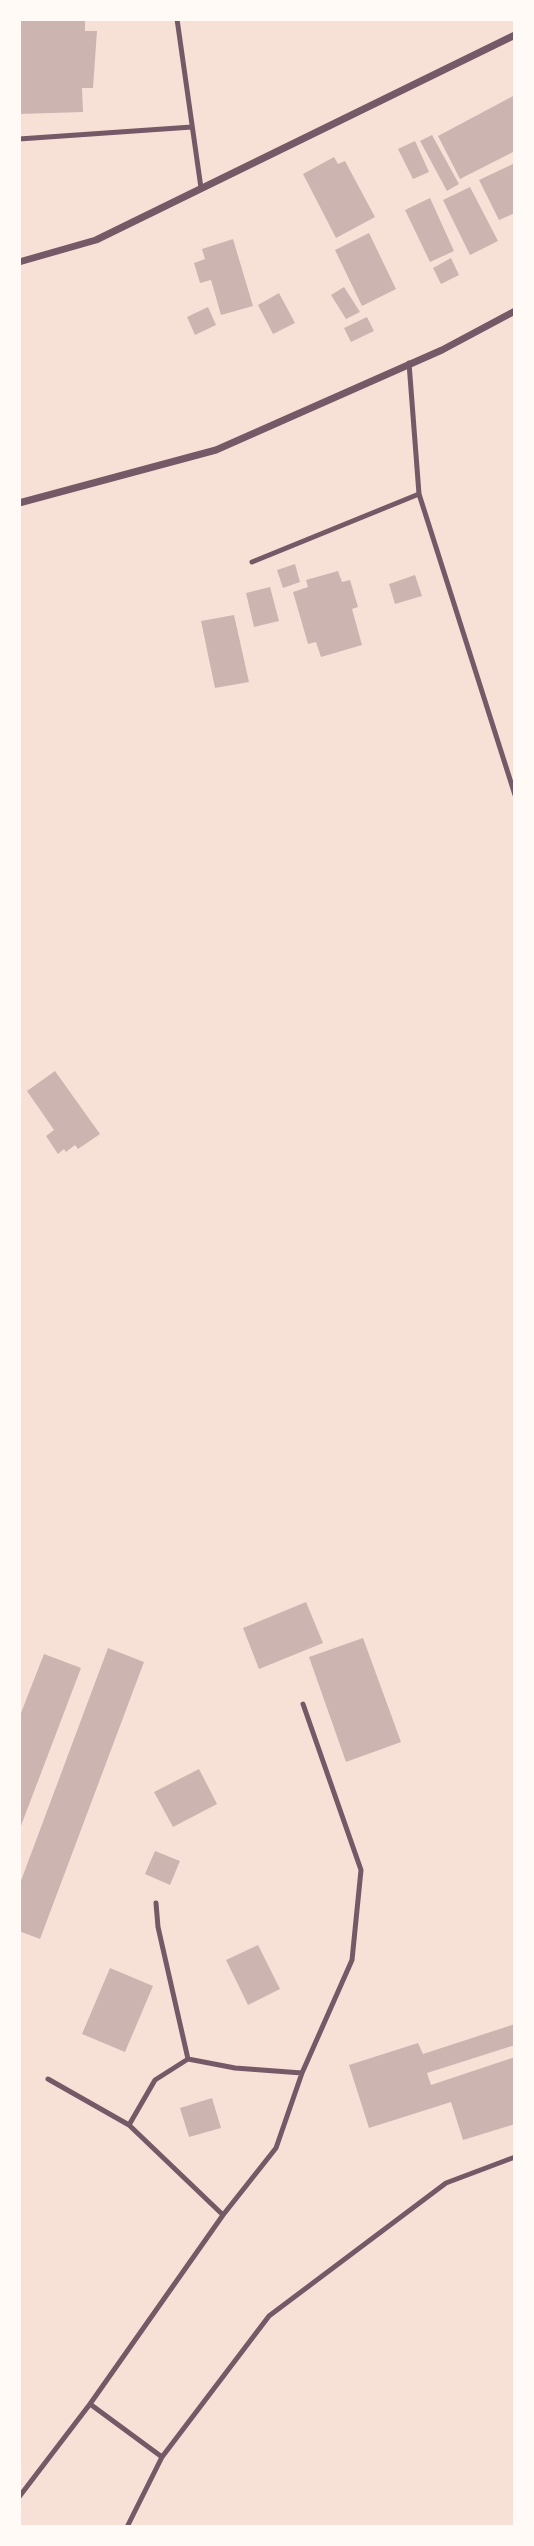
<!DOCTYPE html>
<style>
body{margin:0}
#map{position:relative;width:534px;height:2546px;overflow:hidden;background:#f7e1d7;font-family:Mulish,sans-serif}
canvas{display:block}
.frame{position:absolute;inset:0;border:21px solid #fffaf5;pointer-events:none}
</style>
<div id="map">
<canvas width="534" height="2546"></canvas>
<div class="frame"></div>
</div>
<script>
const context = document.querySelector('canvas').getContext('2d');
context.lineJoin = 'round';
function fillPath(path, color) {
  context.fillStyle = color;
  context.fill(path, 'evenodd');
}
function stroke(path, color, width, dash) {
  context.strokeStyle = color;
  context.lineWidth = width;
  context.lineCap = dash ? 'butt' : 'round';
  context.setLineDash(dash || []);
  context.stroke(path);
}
fillPath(new Path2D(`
 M 19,19 L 85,19 L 85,31 L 97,31 L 93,88 L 82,88 L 83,112 L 19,114 Z
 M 515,95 L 515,151 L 460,179 L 438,136 Z
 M 432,135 L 459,184 L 447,191 L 420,141 Z
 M 415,141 L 429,172 L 413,179 L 398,149 Z
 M 334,157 L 338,164 L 345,161 L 375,217 L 336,238 L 303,174 Z
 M 513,164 L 515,168 L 515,213 L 499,220 L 479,180 Z
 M 470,187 L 498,241 L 470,255 L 443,200 Z
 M 430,198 L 454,251 L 430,262 L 405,210 Z
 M 369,233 L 396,289 L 362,306 L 335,250 Z
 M 233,239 L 253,306 L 221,315 L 211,280 L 200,283 L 194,263 L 205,259 L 202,249 Z
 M 451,258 L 459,275 L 441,284 L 433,268 Z
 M 344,287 L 360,312 L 346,319 L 331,295 Z
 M 279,293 L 295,323 L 273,334 L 258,305 Z
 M 208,307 L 216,325 L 195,335 L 187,317 Z
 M 367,317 L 374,331 L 351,342 L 344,328 Z
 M 295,564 L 300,582 L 283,588 L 277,570 Z
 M 338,571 L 342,582 L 350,580 L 358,607 L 352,609 L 362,645 L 321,657 L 316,642 L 308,644 L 293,592 L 308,587 L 306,580 Z
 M 415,575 L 422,596 L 395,604 L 389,584 Z
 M 270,587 L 279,621 L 254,627 L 246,593 Z
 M 234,615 L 249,682 L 215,688 L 201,621 Z
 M 55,1071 L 100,1134 L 78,1149 L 75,1145 L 66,1152 L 64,1149 L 58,1154 L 46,1136 L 54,1130 L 27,1091 Z
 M 306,1602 L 323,1643 L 259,1669 L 243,1628 Z
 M 363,1638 L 401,1742 L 346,1762 L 309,1657 Z
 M 108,1648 L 144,1662 L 40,1939 L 19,1931 L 19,1886 Z
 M 44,1654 L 81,1668 L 19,1831 L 19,1718 Z
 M 199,1769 L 217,1804 L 173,1827 L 154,1792 Z
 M 155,1851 L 180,1861 L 170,1885 L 145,1874 Z
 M 258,1945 L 280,1989 L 248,2005 L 226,1960 Z
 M 110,1968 L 153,1986 L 125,2052 L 82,2034 Z
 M 515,2024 L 515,2045 L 427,2073 L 431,2085 L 515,2057 L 515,2124 L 463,2140 L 451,2102 L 369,2128 L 349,2065 L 418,2043 L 423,2054 Z
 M 212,2098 L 221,2128 L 189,2137 L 180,2108 Z`), '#ccb4b1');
stroke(new Path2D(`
 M 177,19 L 201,188
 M 19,139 L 192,127
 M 409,363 L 419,494 L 515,795
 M 252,562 L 419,494
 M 156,1903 L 158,1927 L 188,2059
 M 48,2079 L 129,2125 L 223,2215 L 90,2404 L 162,2457 L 127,2527
 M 129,2125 L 155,2080 L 188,2059 L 235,2068 L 302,2073
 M 223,2215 L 276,2148 L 302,2073 L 352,1960 L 361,1870 L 303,1704
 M 162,2457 L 269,2316 L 446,2183 L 515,2157
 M 19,2497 L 90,2404`), '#755966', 5);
stroke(new Path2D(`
 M 19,262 L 96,240 L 515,35
 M 19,503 L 216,450 L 442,350 L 515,311`), '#755966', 7);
</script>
